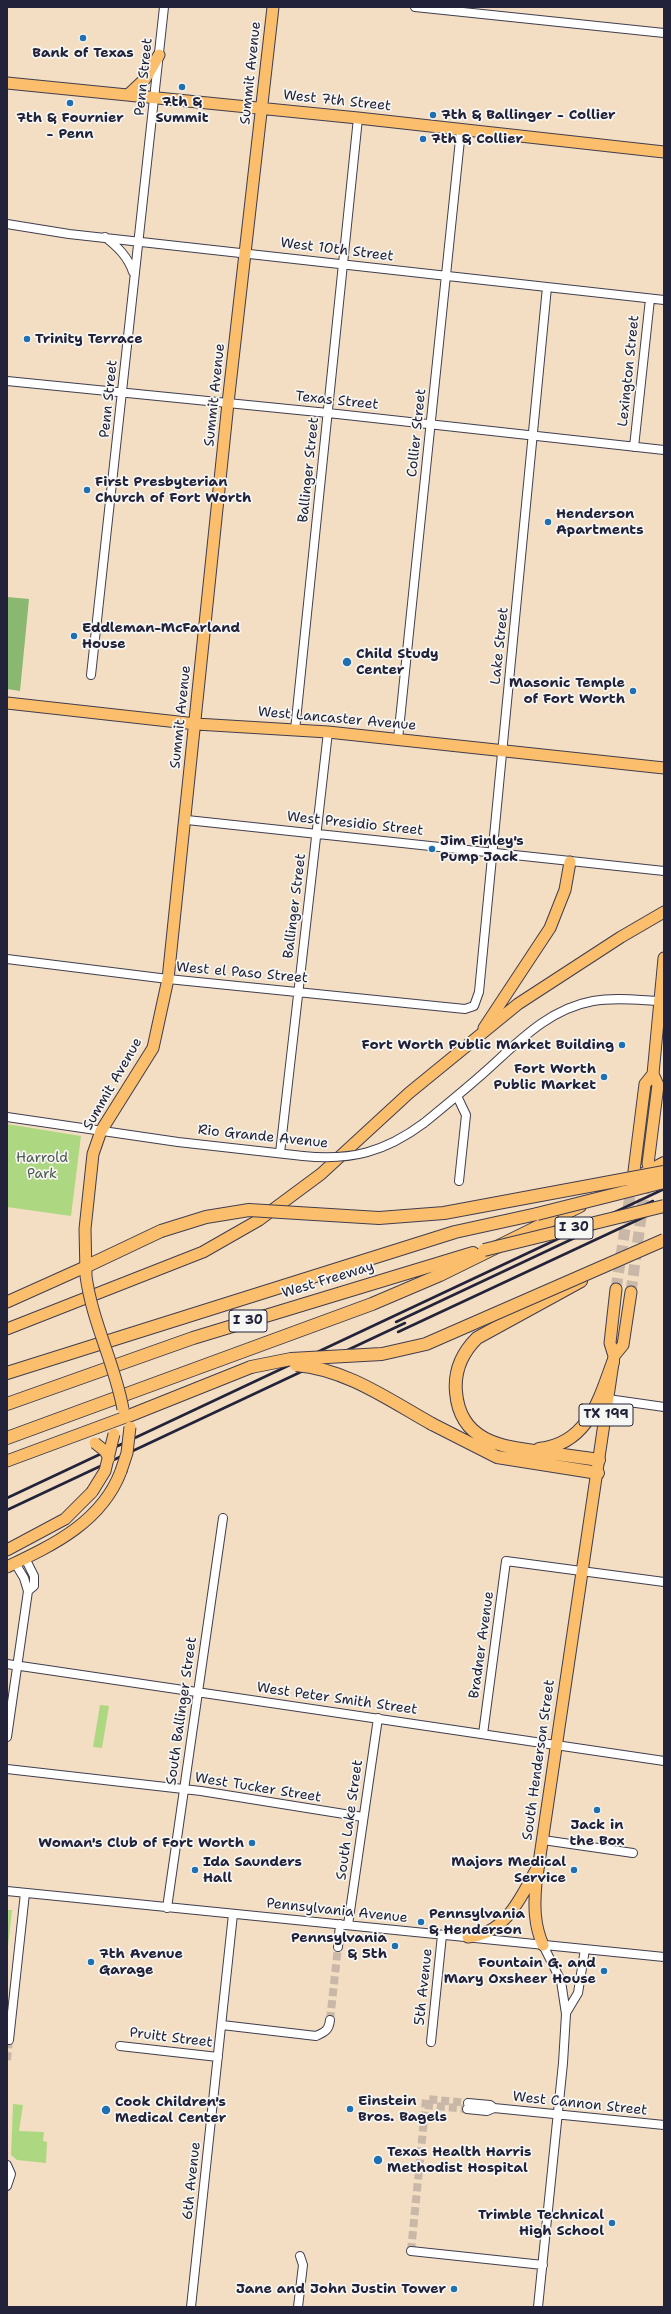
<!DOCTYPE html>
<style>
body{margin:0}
#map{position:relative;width:671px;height:2314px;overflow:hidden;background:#f3dec3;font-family:"Shantell Sans",sans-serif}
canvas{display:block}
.frame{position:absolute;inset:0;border:8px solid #22223b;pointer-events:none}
</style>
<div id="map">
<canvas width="671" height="2314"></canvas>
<div class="frame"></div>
</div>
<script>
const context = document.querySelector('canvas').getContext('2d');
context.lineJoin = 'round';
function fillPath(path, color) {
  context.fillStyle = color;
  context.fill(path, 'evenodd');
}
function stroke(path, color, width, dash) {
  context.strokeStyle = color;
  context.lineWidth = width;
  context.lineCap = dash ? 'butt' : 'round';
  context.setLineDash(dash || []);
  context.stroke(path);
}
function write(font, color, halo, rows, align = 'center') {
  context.font = font + ' "Shantell Sans",sans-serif';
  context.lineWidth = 3.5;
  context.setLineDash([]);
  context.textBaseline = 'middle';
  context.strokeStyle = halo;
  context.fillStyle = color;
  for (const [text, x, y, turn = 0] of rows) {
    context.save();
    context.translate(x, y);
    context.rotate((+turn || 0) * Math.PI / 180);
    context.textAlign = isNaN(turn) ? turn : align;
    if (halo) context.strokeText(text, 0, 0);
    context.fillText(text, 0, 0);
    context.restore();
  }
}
fillPath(new Path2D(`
 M 7,1124 L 81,1136 L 71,1216 L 7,1207 Z
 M 100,1705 L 109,1706 L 102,1748 L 93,1747 Z
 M 7,1910 L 12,1910 L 7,1956 Z
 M 13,2104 L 23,2105 L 19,2131 L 44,2132 L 43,2141 L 47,2142 L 46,2163 L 17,2160 L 11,2155 Z`), '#aed782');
fillPath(new Path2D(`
 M 7,597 L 29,599 L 20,691 L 7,689 Z`), '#8ab870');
stroke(new Path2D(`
 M 330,2020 L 338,1947
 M 7,2060 L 9,2040
 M 425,2105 L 467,2109
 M 411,2251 L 426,2099 L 468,2103`), '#c9b8a8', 8, [8, 4]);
stroke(new Path2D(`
 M 616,1289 L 632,1182
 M 631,1292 L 646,1180`), '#c9b8a8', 11, [11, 5.5]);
const minor = new Path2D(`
 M 415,7 L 664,33
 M 7,224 L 69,234 L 664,300
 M 105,237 C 118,247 128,257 133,272
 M 7,381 L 328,413 L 664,450
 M 634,447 L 650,299
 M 91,675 L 164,7
 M 295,730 L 358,118
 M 398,739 L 461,130
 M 187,820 L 664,871
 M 7,959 L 168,979 L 465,1009 L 474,1006 L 479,992 L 547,287
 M 457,1096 L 466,1115 L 459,1181
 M 7,1117 L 178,1142 L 303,1156
 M 424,1123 C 446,1105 467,1088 487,1070 C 519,1041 549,1009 593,1001 C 615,997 638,1000 660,1001
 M 280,1153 L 328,732
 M 608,1399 L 664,1407
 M 25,1558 L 34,1576 L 34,1586 L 28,1591
 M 7,1664 L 664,1761
 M 483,1734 L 506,1561 L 664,1582
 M 7,1737 L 28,1591 L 24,1578 L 15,1563
 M 7,1769 L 201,1791 L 363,1817
 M 543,1840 L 633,1853
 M 7,1891 L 664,1957
 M 167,1908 L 223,1518
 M 348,1925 L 378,1718
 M 338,1947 L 340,1924
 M 566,2013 L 578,1993 L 585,1949
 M 222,2025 L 316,2036 C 325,2032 329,2030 330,2020
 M 9,2040 L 25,1893
 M 431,2042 L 442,1935
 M 120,2046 L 218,2057
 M 468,2103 L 490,2105 L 494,2108 L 664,2125
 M 467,2109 L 487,2111 L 494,2108
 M 7,2165 L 11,2174 L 7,2186
 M 411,2251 L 543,2265
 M 191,2307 L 233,1914
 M 298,2307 L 303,2265 L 300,2256
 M 538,2307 L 563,2063 L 566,2014 L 561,1981 L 543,1945`);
const major = new Path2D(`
 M 7,83 L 358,118 L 664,152
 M 128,95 L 145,79 L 159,55
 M 7,703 L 196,724 L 328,732 L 664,768
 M 484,1028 L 550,928 L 565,890 L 570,862
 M 648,1164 L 658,1085 L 653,1074 L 664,958
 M 634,1171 L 645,1084 L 653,1074
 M 86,1274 L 85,1229 L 93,1154 L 101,1131 L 153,1048 L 168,979 L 228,403 L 273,7
 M 7,1302 L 85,1267
 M 7,1329 L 203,1252 L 259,1220 L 321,1174 L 409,1093 L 518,1004 L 621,937 L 664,912
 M 614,1356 L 623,1345 L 631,1292
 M 7,1461 L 131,1415
 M 7,1550 L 65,1519 L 92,1492
 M 7,1567 C 53,1545 102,1522 121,1471
 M 468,1937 C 505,1934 520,1899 536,1870
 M 543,1945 C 534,1925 534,1905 536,1883 L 614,1356 L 610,1343 L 616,1289`);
const highway = new Path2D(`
 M 660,1001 L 664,1001
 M 604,1195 L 664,1163
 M 85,1267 L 161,1231
 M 581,1281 L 477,1338 C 462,1353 454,1370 456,1392 C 460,1442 502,1447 542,1452 C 561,1455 580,1457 599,1460
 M 7,1373 L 455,1232 L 537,1214
 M 7,1404 L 193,1338 L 473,1253
 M 131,1415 L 251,1367
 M 432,1424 L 497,1457 L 598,1473
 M 7,1438 L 372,1304 L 440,1275 L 580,1206
 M 539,1449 C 587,1444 599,1401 613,1362`);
stroke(minor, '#413e4f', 10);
stroke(major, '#413e4f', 13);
stroke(highway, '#413e4f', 14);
stroke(minor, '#fff', 8);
stroke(major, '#fabe6d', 11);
stroke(highway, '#fabe6d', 12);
stroke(new Path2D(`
 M 648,1210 L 664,1202
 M 396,1322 L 653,1201
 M 398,1332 L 657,1211
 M 7,1498 L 664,1189
 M 7,1510 L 405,1323`), '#22223b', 2.5);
const minorBridge = new Path2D(`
 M 303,1156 C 351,1161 385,1152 424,1123`);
const majorBridge = new Path2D(`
 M 86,1276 C 92,1322 115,1364 123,1409
 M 95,1443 L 105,1451 L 109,1458
 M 121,1471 L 127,1453 L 130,1427
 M 92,1492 L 105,1471 L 114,1434`);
const highwayBridge = new Path2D(`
 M 537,1214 L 664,1182
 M 161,1231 L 206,1217 L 249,1210 L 379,1218 L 444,1213 L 664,1172
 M 484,1250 L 664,1206
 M 296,1365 C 346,1369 389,1400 432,1424
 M 251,1367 L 291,1359 L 382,1354 L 426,1344 L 664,1240`);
stroke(minorBridge, '#413e4f', 10, []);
stroke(majorBridge, '#413e4f', 13, []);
stroke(highwayBridge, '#413e4f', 14, []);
stroke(minorBridge, '#fff', 8);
stroke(majorBridge, '#fabe6d', 11);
stroke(highwayBridge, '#fabe6d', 12);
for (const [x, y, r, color] of [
 [83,38,4,"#1f6fb2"],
 [182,87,4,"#1f6fb2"],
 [70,103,4,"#1f6fb2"],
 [433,115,4,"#1f6fb2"],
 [423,139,4,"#1f6fb2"],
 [27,339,4,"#1f6fb2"],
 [87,490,4,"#1f6fb2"],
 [548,522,4,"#1f6fb2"],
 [74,636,4,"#1f6fb2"],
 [347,662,5,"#1f6fb2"],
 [633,691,4,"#1f6fb2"],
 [432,849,4,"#1f6fb2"],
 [622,1045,4,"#1f6fb2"],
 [604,1077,4,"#1f6fb2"],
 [597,1810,4,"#1f6fb2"],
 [252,1843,4,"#1f6fb2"],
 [195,1870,4,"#1f6fb2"],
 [574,1870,4,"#1f6fb2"],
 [421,1922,4,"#1f6fb2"],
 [395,1946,4,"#1f6fb2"],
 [91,1962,4,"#1f6fb2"],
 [604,1971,4,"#1f6fb2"],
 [350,2109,4,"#1f6fb2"],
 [106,2110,5,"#1f6fb2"],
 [378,2160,5,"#1f6fb2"],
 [612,2223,4,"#1f6fb2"],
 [454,2289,4,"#1f6fb2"]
]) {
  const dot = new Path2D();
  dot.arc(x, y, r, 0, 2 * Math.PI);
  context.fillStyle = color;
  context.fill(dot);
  stroke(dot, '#f6f6f2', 1.5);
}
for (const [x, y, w] of [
 [574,1228,38],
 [248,1321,38],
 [606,1415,54]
]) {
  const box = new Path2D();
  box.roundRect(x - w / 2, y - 11, w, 22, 3);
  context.fillStyle = '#f6f6f2';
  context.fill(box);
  stroke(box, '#22223b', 1);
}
write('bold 13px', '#22223b', null, [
 ["I 30",574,1228],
 ["I 30",248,1321],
 ["TX 199",606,1415]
]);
write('bold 14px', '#22223b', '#f6f6f2', [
 ["Bank of Texas",83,53,"center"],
 ["7th &",182,102,"center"],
 ["Summit",182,118,"center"],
 ["7th & Ballinger - Collier",441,115],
 ["7th & Fournier",70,118,"center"],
 ["- Penn",70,134,"center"],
 ["7th & Collier",431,139],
 ["Trinity Terrace",35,339],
 ["First Presbyterian",95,482],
 ["Church of Fort Worth",95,498],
 ["Henderson",556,514],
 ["Apartments",556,530],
 ["Eddleman-McFarland",82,628],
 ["House",82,644],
 ["Child Study",356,654],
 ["Center",356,670],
 ["Masonic Temple",625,683,"right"],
 ["of Fort Worth",625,699,"right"],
 ["Jim Finley's",440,841],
 ["Pump Jack",440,857],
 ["Fort Worth Public Market Building",614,1045,"right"],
 ["Fort Worth",596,1069,"right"],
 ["Public Market",596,1085,"right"],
 ["Jack in",597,1825,"center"],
 ["the Box",597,1841,"center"],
 ["Woman's Club of Fort Worth",244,1843,"right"],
 ["Ida Saunders",203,1862],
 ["Hall",203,1878],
 ["Majors Medical",566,1862,"right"],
 ["Service",566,1878,"right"],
 ["Pennsylvania",429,1914],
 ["& Henderson",429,1930],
 ["Pennsylvania",387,1938,"right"],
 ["& 5th",387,1954,"right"],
 ["7th Avenue",99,1954],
 ["Garage",99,1970],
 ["Fountain G. and",596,1963,"right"],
 ["Mary Oxsheer House",596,1979,"right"],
 ["Einstein",358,2101],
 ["Bros. Bagels",358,2117],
 ["Cook Children's",115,2102],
 ["Medical Center",115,2118],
 ["Texas Health Harris",387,2152],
 ["Methodist Hospital",387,2168],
 ["Trimble Technical",604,2215,"right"],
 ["High School",604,2231,"right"],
 ["Jane and John Justin Tower",446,2289,"right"]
], 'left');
write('14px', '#22223b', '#f6f6f2', [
 ["Summit Avenue",251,73,-84],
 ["Penn Street",144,77,-84],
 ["West 7th Street",337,101,6],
 ["West 10th Street",337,250,7],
 ["Lexington Street",629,371,-84],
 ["Summit Avenue",215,395,-84],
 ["Penn Street",109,399,-84],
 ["Texas Street",337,401,6],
 ["Collier Street",417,433,-84],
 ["Ballinger Street",309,470,-84],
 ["Lake Street",500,646,-84],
 ["Summit Avenue",181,717,-84],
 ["West Lancaster Avenue",337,719,5],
 ["West Presidio Street",355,824,6],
 ["Ballinger Street",295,906,-83],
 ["West el Paso Street",242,973,5],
 ["Summit Avenue",113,1084,-60],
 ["Rio Grande Avenue",263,1137,6],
 ["West Freeway",328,1280,-17],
 ["Bradner Avenue",482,1645,-82],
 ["West Peter Smith Street",337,1699,8],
 ["South Ballinger Street",182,1711,-82],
 ["South Henderson Street",539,1760,-82],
 ["West Tucker Street",258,1788,9],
 ["South Lake Street",350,1820,-82],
 ["Pennsylvania Avenue",337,1911,6],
 ["5th Avenue",424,1987,-84],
 ["Pruitt Street",171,2038,7],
 ["West Cannon Street",580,2104,6],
 ["6th Avenue",192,2181,-84]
]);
write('14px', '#4c5850', '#f6f6f2', [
 ["Harrold",42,1158],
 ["Park",42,1174]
]);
</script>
